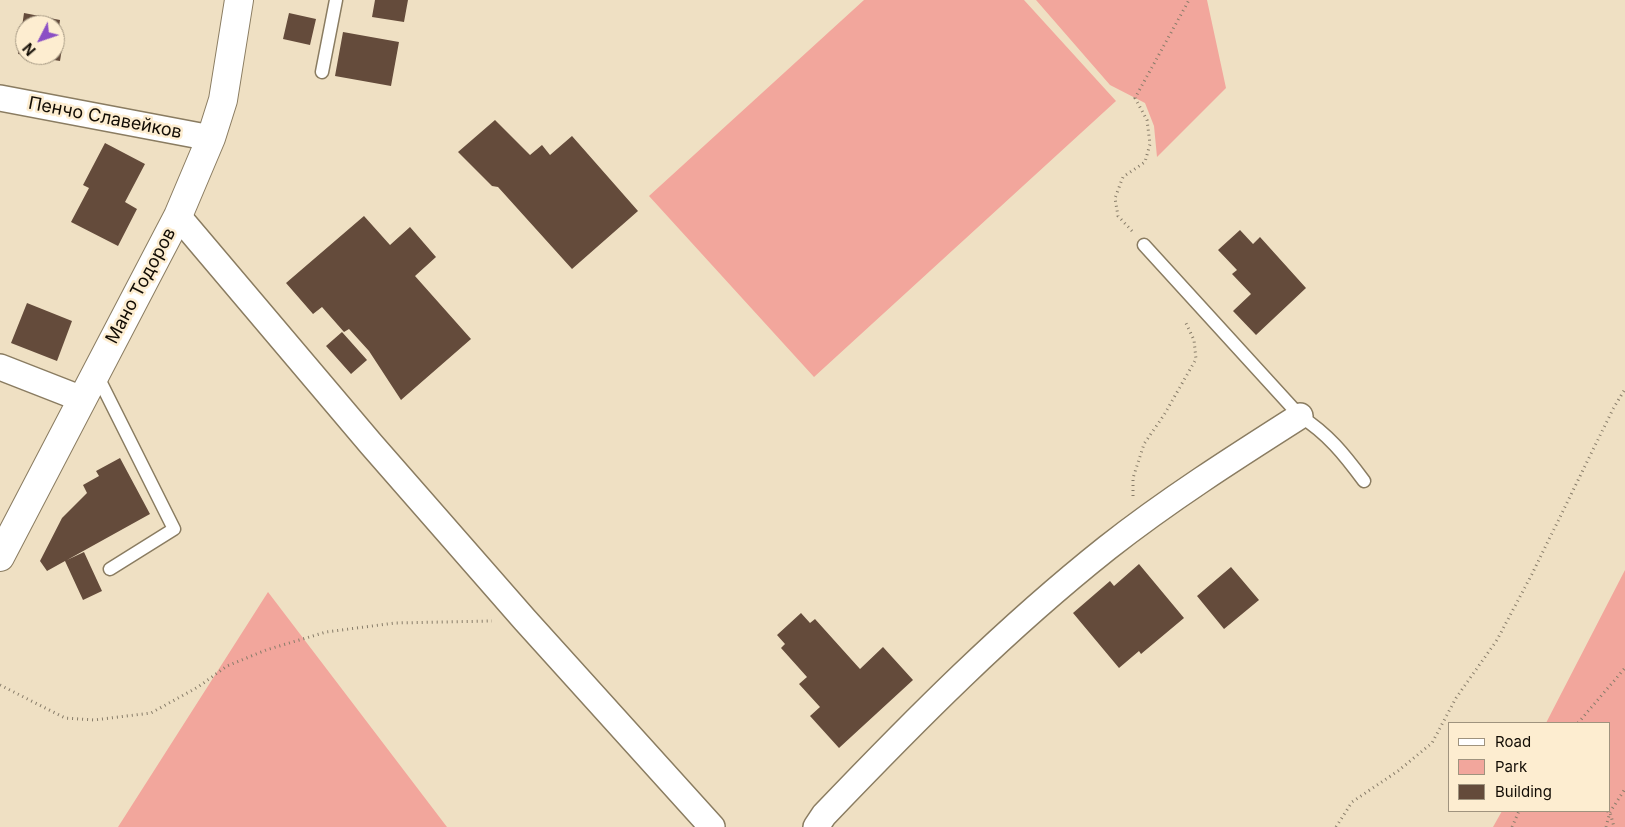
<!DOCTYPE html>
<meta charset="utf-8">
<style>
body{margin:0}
#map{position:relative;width:1625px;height:827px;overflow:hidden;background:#efe0c3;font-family:Inter,sans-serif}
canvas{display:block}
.legend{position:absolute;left:1448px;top:722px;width:162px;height:90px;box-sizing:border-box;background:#fdedd0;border:1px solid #9f937e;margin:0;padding:6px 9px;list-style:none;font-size:15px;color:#120c04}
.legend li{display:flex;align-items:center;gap:10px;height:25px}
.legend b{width:25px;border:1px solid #9f937e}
.north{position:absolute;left:15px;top:15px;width:50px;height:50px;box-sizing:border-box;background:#fdedd0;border:1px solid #9f937e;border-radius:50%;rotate:229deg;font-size:14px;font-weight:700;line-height:20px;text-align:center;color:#120c04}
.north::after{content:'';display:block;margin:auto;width:18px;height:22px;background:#8b4fc5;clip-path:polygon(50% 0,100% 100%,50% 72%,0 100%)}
</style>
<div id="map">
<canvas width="1625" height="827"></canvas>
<ul class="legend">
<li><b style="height:6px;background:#fff"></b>Road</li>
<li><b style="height:14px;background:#f2a69c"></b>Park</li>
<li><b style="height:14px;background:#644b3b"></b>Building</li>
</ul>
<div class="north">N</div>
</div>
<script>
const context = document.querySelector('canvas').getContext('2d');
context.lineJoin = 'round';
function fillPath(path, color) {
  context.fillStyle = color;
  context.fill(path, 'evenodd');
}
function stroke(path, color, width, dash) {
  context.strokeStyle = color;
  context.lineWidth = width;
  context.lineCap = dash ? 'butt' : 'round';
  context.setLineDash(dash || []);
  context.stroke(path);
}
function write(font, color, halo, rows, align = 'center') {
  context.font = font + ' Inter,sans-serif';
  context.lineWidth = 5;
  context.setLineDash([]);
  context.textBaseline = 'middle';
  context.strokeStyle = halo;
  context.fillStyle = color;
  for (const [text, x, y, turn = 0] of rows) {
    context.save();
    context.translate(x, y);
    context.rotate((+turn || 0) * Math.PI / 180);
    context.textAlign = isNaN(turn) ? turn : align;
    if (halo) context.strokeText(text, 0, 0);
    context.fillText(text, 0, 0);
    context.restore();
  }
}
fillPath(new Path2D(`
 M 864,0 L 1024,0 L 1116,101 L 814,377 L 649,196 Z
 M 1036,0 L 1207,0 L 1226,88 L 1157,157 L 1154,126 L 1145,103 L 1110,85 Z
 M 1625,570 L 1625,827 L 1493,827 L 1502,811 L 1609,811 L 1609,723 L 1546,723 Z
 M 268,592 L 447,827 L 118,827 Z`), '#f2a69c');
fillPath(new Path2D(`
 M 375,0 L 408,0 L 404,22 L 372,17 Z
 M 24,13 L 60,20 L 58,35 L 64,36 L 60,61 L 29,56 L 55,55 L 55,25 L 25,25 L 25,55 L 18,54 Z
 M 289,13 L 316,19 L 310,45 L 283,39 Z
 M 343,32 L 399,42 L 391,86 L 335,76 Z
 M 495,120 L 530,155 L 542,145 L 550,155 L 572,136 L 638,211 L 572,269 L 498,187 L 492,186 L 458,152 Z
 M 105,143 L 145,164 L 125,202 L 137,209 L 118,246 L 71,222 L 89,188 L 83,185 Z
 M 364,216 L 390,245 L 410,227 L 436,257 L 415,276 L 471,339 L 401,400 L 369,351 L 349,329 L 344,332 L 322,307 L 313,314 L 286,283 Z
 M 1240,230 L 1253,244 L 1260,237 L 1306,288 L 1256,335 L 1233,311 L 1251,294 L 1232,274 L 1237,270 L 1218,250 Z
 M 27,303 L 72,321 L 57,361 L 11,343 Z
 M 342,332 L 367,360 L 351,374 L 326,346 Z
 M 120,458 L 150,514 L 67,560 L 84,552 L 102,591 L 83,600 L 65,561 L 47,571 L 40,561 L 62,518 L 87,493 L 83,485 L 99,476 L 96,471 Z
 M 1139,564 L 1184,618 L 1141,654 L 1139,651 L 1119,668 L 1073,613 L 1110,581 L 1114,586 Z
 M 1231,567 L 1259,600 L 1224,629 L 1197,596 Z
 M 801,613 L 810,623 L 815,619 L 860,669 L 883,647 L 913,680 L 839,748 L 810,716 L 820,707 L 799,684 L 807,677 L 781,648 L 785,644 L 777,635 Z`), '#644b3b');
const lane = new Path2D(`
 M 322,72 L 336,0
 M 1144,245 L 1300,416 C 1328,434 1344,454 1364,481
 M 96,373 L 174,529 L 110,569`);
const street = new Path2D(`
 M 0,98 L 211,138
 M 178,216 L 371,444 L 525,620 L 712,827
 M 0,367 L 82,399
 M 816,827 L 824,815 C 914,721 1005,629 1107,548 C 1168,500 1234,458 1300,416`);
const secondary = new Path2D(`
 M 0,557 L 178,216 L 211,138 L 223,100 L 239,0`);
stroke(lane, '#8a7c61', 15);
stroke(street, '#8a7c61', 28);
stroke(secondary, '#8a7c61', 30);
stroke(new Path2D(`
 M 1132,231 L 1118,216 L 1115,198 L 1123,177 L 1145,162 L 1150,144 L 1147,120 L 1135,98 L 1189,0
 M 1133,496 L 1133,478 L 1144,444 L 1164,415 L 1196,359 L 1194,340 L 1185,321
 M 0,685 L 65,718 L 94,720 L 151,713 L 198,687 L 227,666 L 266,650 L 326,632 L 395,623 L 492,621
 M 1578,723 L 1625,668
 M 1607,811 L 1610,812 L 1614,827
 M 1336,827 L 1352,802 L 1398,771 L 1432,743 L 1456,698 L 1497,640 L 1532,574 L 1613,409 L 1625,389
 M 1512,827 L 1519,811
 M 1606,827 L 1610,812 L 1625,789`), '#877c69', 3, [1, 4]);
stroke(lane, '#fff', 12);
stroke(street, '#fff', 25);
stroke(secondary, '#fff', 28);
write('18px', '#120c04', '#fdedd0', [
 ["Пенчо Славейков",105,118,11],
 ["Мано Тодоров",141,286,-62]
]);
</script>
